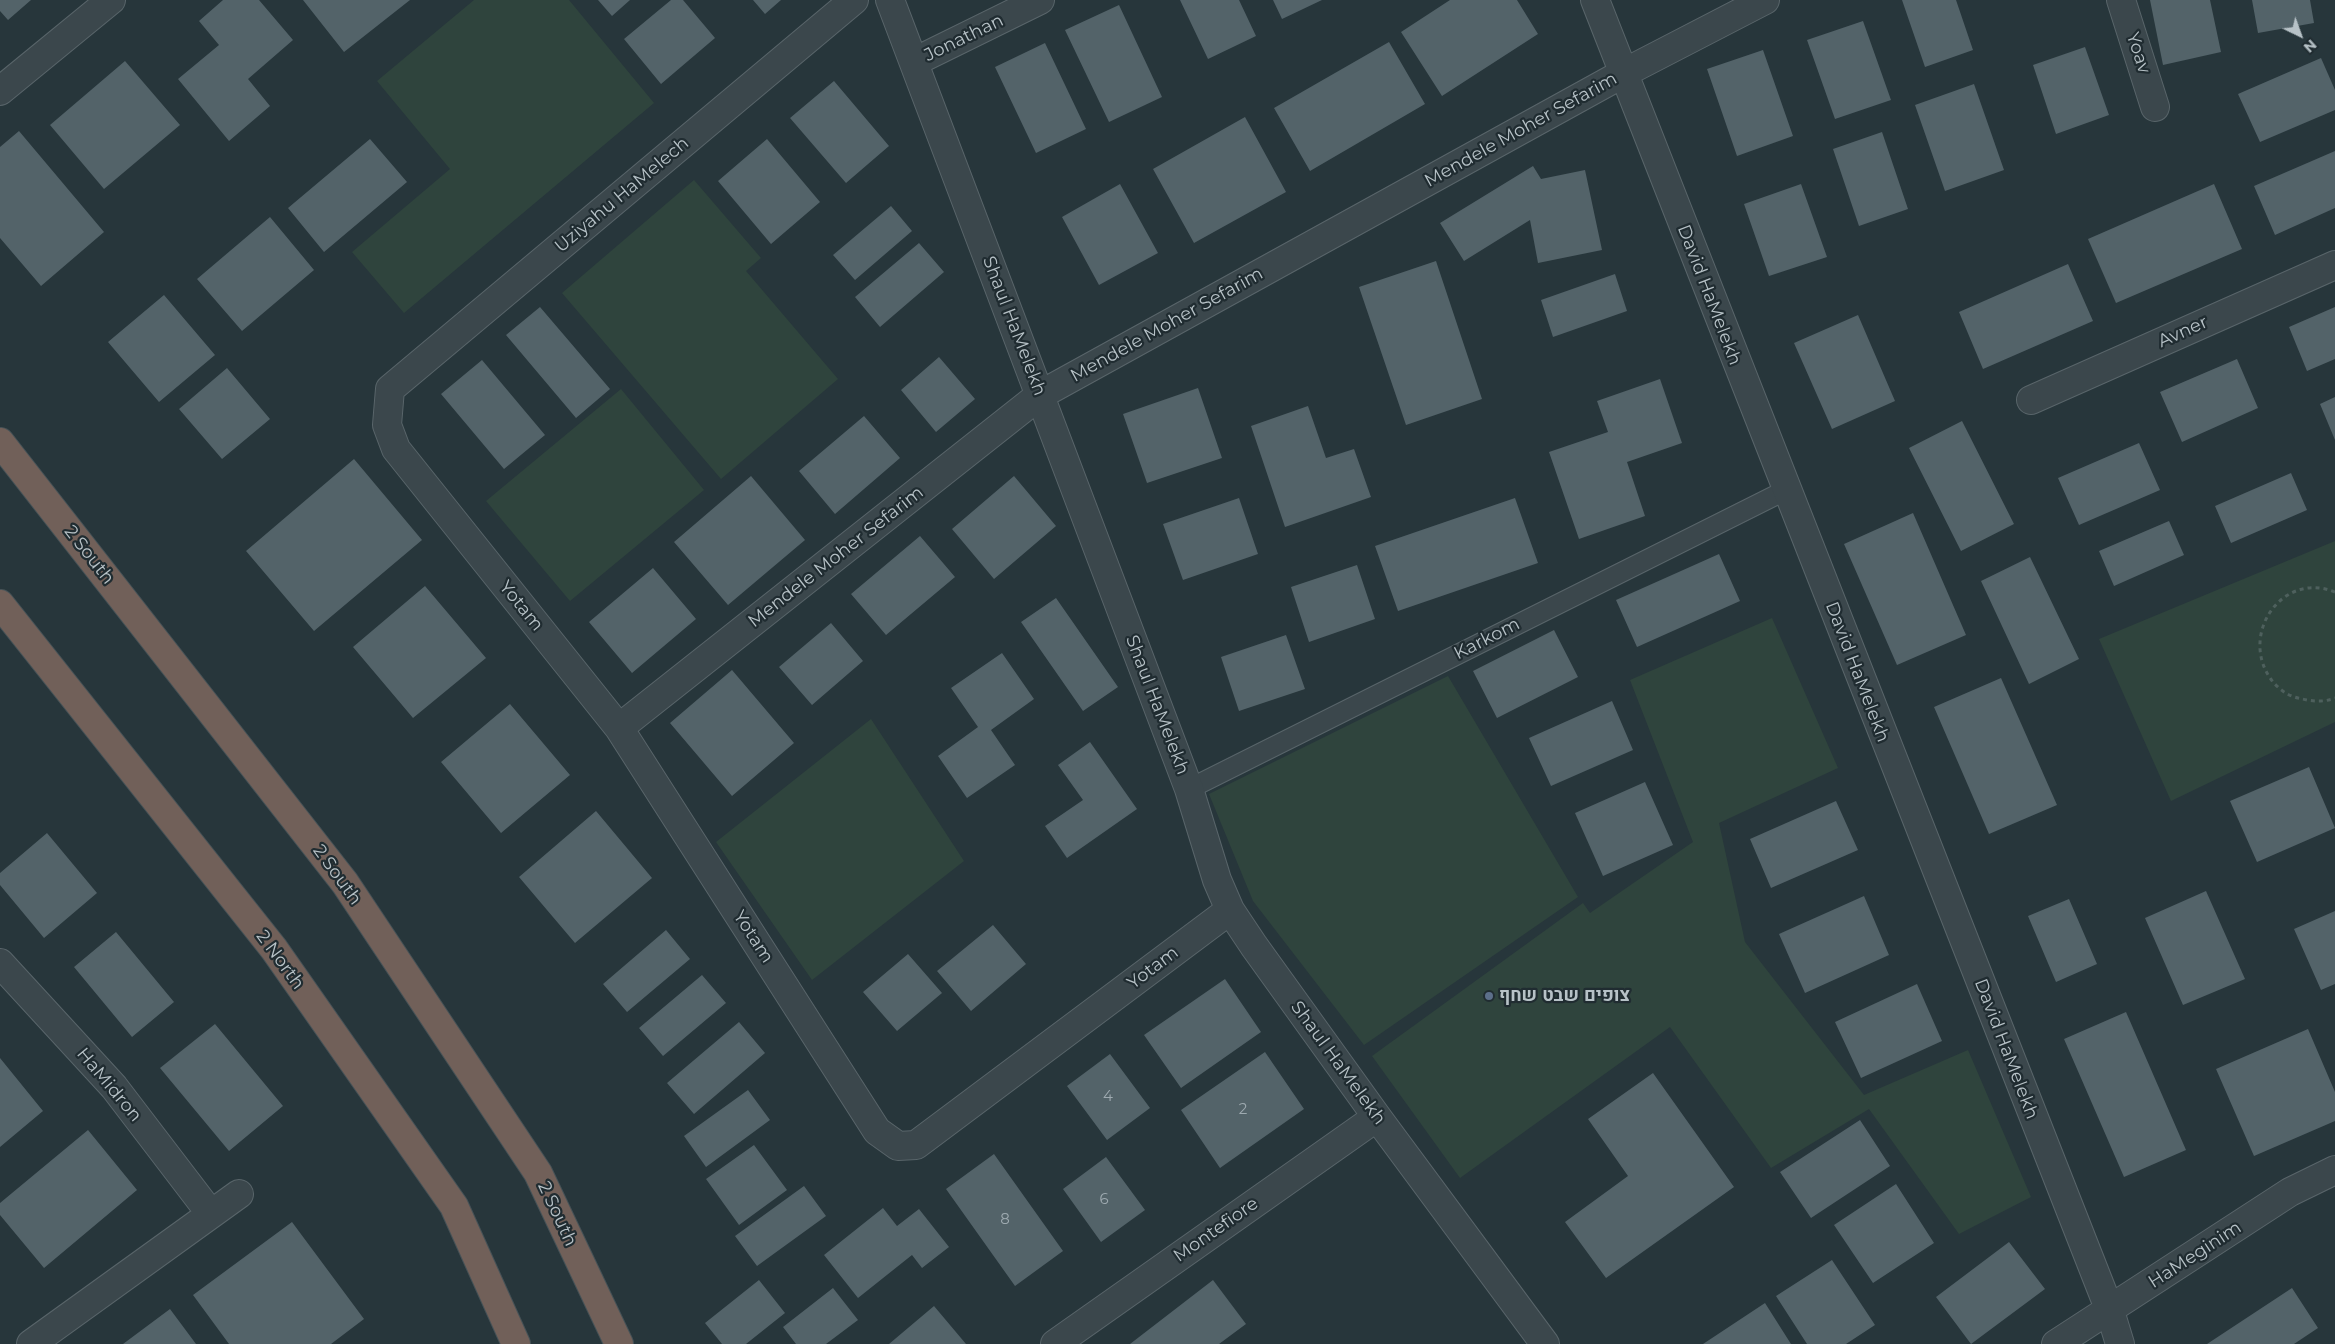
<!DOCTYPE html>
<meta charset="utf-8">
<style>
body{margin:0}
#map{position:relative;width:2335px;height:1344px;overflow:hidden;background:#27363b;font-family:Montserrat,sans-serif}
canvas{display:block}
.north{position:absolute;left:2275px;top:10px;width:50px;height:50px;-webkit-text-stroke:4px #202c31;paint-order:stroke;rotate:138deg;font-size:14px;font-weight:700;line-height:20px;text-align:center;color:#b7c2c7}
.north::after{content:'';display:block;margin:auto;width:18px;height:22px;background:#b7c2c7;clip-path:polygon(50% 0,100% 100%,50% 72%,0 100%)}
</style>
<div id="map">
<canvas width="2335" height="1344"></canvas>
<div class="north">N</div>
</div>
<script>
const context = document.querySelector('canvas').getContext('2d');
context.lineJoin = 'round';
function fillPath(path, color) {
  context.fillStyle = color;
  context.fill(path, 'evenodd');
}
function stroke(path, color, width, dash) {
  context.strokeStyle = color;
  context.lineWidth = width;
  context.lineCap = dash ? 'butt' : 'round';
  context.setLineDash(dash || []);
  context.stroke(path);
}
function write(font, color, halo, rows, align = 'center') {
  context.font = font + ' Montserrat,Heebo,sans-serif';
  context.lineWidth = 4.5;
  context.setLineDash([]);
  context.textBaseline = 'middle';
  context.strokeStyle = halo;
  context.fillStyle = color;
  for (const [text, x, y, turn = 0] of rows) {
    context.save();
    context.translate(x, y);
    context.rotate((+turn || 0) * Math.PI / 180);
    context.textAlign = isNaN(turn) ? turn : align;
    if (halo) context.strokeText(text, 0, 0);
    context.fillText(text, 0, 0);
    context.restore();
  }
}
fillPath(new Path2D(`
 M 474,0 L 569,0 L 654,103 L 404,313 L 352,252 L 450,169 L 377,81 Z
 M 694,180 L 761,258 L 746,271 L 838,379 L 721,479 L 562,293 Z
 M 621,389 L 704,490 L 570,601 L 486,501 Z
 M 2335,541 L 2335,722 L 2171,801 L 2099,639 Z
 M 1772,618 L 1838,768 L 1719,823 L 1745,942 L 1864,1095 L 1968,1050 L 2031,1197 L 1959,1234 L 1869,1109 L 1771,1168 L 1670,1027 L 1460,1178 L 1372,1056 L 1583,903 L 1590,913 L 1693,842 L 1630,680 Z
 M 1448,676 L 1578,897 L 1364,1045 L 1253,901 L 1209,794 Z
 M 871,719 L 964,861 L 812,980 L 716,842 Z`), '#2f443d');
fillPath(new Path2D(`
 M 0,0 L 31,0 L 8,20 L 0,11 Z
 M 223,0 L 259,0 L 293,40 L 248,79 L 270,106 L 229,141 L 178,79 L 219,45 L 199,21 Z
 M 303,0 L 410,0 L 344,52 Z
 M 598,0 L 630,0 L 612,16 Z
 M 671,0 L 683,0 L 715,38 L 661,84 L 624,39 Z
 M 753,0 L 781,0 L 765,14 Z
 M 1180,0 L 1239,0 L 1256,36 L 1208,59 Z
 M 1273,0 L 1322,0 L 1282,19 Z
 M 1450,0 L 1517,0 L 1538,34 L 1442,96 L 1401,32 Z
 M 1902,0 L 1956,0 L 1973,50 L 1925,67 Z
 M 2150,0 L 2210,0 L 2221,52 L 2163,65 Z
 M 2252,0 L 2310,0 L 2314,23 L 2258,33 Z
 M 1119,5 L 1162,97 L 1109,122 L 1065,30 Z
 M 1863,21 L 1891,100 L 1835,119 L 1807,40 Z
 M 1389,42 L 1425,104 L 1310,171 L 1274,108 Z
 M 1045,43 L 1086,129 L 1036,153 L 995,67 Z
 M 2085,47 L 2109,115 L 2056,134 L 2033,65 Z
 M 1763,50 L 1793,136 L 1737,156 L 1707,69 Z
 M 2321,58 L 2335,90 L 2335,110 L 2260,142 L 2238,94 Z
 M 125,61 L 180,125 L 104,189 L 50,125 Z
 M 834,81 L 889,146 L 846,183 L 790,118 Z
 M 1974,84 L 2004,170 L 1945,191 L 1915,105 Z
 M 1245,117 L 1286,192 L 1194,243 L 1153,169 Z
 M 19,131 L 104,232 L 41,286 L 0,238 L 0,147 Z
 M 1882,132 L 1908,209 L 1859,226 L 1833,149 Z
 M 370,139 L 407,182 L 324,252 L 288,208 Z
 M 767,139 L 820,202 L 771,244 L 718,181 Z
 M 2335,151 L 2335,208 L 2275,235 L 2254,186 Z
 M 1533,166 L 1541,179 L 1585,170 L 1602,250 L 1538,263 L 1530,220 L 1464,261 L 1440,223 Z
 M 1120,184 L 1158,253 L 1099,285 L 1062,217 Z
 M 1801,184 L 1827,257 L 1769,276 L 1744,204 Z
 M 2214,184 L 2242,249 L 2116,303 L 2088,239 Z
 M 891,206 L 912,231 L 855,280 L 833,255 Z
 M 270,217 L 314,270 L 242,331 L 197,279 Z
 M 919,243 L 944,272 L 880,327 L 855,297 Z
 M 1436,261 L 1482,399 L 1406,425 L 1359,287 Z
 M 2068,264 L 2093,321 L 1983,369 L 1959,312 Z
 M 1615,274 L 1627,311 L 1553,337 L 1541,300 Z
 M 164,295 L 215,355 L 159,402 L 108,342 Z
 M 540,307 L 610,389 L 576,418 L 506,335 Z
 M 2335,307 L 2335,359 L 2307,371 L 2289,327 Z
 M 1858,315 L 1895,401 L 1832,429 L 1794,343 Z
 M 939,357 L 975,399 L 936,432 L 901,390 Z
 M 2237,359 L 2258,408 L 2182,442 L 2160,392 Z
 M 482,360 L 545,435 L 504,469 L 441,394 Z
 M 227,368 L 270,419 L 222,459 L 179,409 Z
 M 1660,379 L 1682,443 L 1627,462 L 1645,516 L 1579,539 L 1549,452 L 1608,432 L 1597,401 Z
 M 1198,388 L 1222,458 L 1147,483 L 1123,414 Z
 M 2335,397 L 2335,440 L 2320,404 Z
 M 1308,406 L 1326,458 L 1354,449 L 1371,497 L 1285,527 L 1251,426 Z
 M 864,416 L 900,458 L 835,514 L 799,471 Z
 M 1962,421 L 2014,524 L 1961,551 L 1909,448 Z
 M 2139,443 L 2160,490 L 2079,525 L 2058,478 Z
 M 354,459 L 422,540 L 314,631 L 246,551 Z
 M 2291,473 L 2307,510 L 2231,543 L 2215,506 Z
 M 751,476 L 805,540 L 728,605 L 674,542 Z
 M 1014,476 L 1056,526 L 994,579 L 952,529 Z
 M 1239,498 L 1258,554 L 1183,580 L 1163,524 Z
 M 1515,498 L 1538,563 L 1398,611 L 1375,546 Z
 M 1913,513 L 1966,635 L 1897,665 L 1844,544 Z
 M 2169,521 L 2184,555 L 2114,586 L 2099,551 Z
 M 920,536 L 955,577 L 886,635 L 851,594 Z
 M 1719,554 L 1740,601 L 1637,647 L 1616,600 Z
 M 2030,557 L 2079,659 L 2029,684 L 1981,581 Z
 M 1357,565 L 1375,619 L 1309,642 L 1291,587 Z
 M 653,568 L 696,619 L 632,673 L 589,622 Z
 M 425,586 L 486,658 L 413,718 L 353,647 Z
 M 1056,598 L 1118,687 L 1083,711 L 1021,622 Z
 M 831,623 L 863,661 L 812,705 L 779,667 Z
 M 1554,630 L 1578,677 L 1497,718 L 1473,671 Z
 M 1286,635 L 1305,689 L 1239,711 L 1221,657 Z
 M 1002,653 L 1034,699 L 991,730 L 1015,765 L 967,798 L 938,756 L 978,727 L 951,688 Z
 M 732,670 L 794,743 L 732,796 L 670,723 Z
 M 2001,678 L 2057,805 L 1989,834 L 1934,707 Z
 M 1612,701 L 1633,750 L 1551,786 L 1529,738 Z
 M 510,704 L 570,775 L 501,833 L 441,762 Z
 M 1090,742 L 1137,809 L 1067,858 L 1045,826 L 1083,800 L 1058,765 Z
 M 2309,767 L 2335,828 L 2257,862 L 2230,801 Z
 M 1645,782 L 1673,845 L 1603,876 L 1575,813 Z
 M 1836,801 L 1858,850 L 1771,888 L 1750,839 Z
 M 596,811 L 652,878 L 575,943 L 519,877 Z
 M 47,833 L 97,893 L 44,938 L 0,885 L 0,873 Z
 M 2206,891 L 2245,979 L 2183,1005 L 2145,918 Z
 M 1864,896 L 1889,955 L 1805,993 L 1779,934 Z
 M 2069,899 L 2097,964 L 2056,982 L 2028,916 Z
 M 2335,911 L 2335,984 L 2321,990 L 2294,929 Z
 M 993,925 L 1026,964 L 971,1011 L 937,971 Z
 M 666,930 L 690,959 L 627,1012 L 603,984 Z
 M 116,932 L 174,1002 L 132,1037 L 74,967 Z
 M 908,954 L 942,993 L 897,1031 L 863,992 Z
 M 702,975 L 726,1003 L 663,1056 L 639,1028 Z
 M 1225,979 L 1261,1032 L 1181,1088 L 1144,1035 Z
 M 1917,984 L 1942,1041 L 1861,1078 L 1835,1022 Z
 M 2126,1012 L 2186,1150 L 2124,1177 L 2064,1039 Z
 M 739,1022 L 765,1053 L 694,1114 L 667,1083 Z
 M 215,1024 L 283,1106 L 229,1151 L 160,1068 Z
 M 2308,1029 L 2335,1092 L 2335,1121 L 2254,1156 L 2216,1069 Z
 M 1265,1052 L 1304,1109 L 1220,1168 L 1181,1110 Z
 M 1110,1054 L 1150,1108 L 1107,1140 L 1067,1086 Z
 M 0,1058 L 43,1111 L 0,1147 Z
 M 1653,1073 L 1734,1187 L 1606,1278 L 1565,1222 L 1628,1176 L 1588,1119 Z
 M 748,1090 L 770,1120 L 706,1167 L 684,1136 Z
 M 1860,1120 L 1890,1166 L 1811,1218 L 1780,1172 Z
 M 88,1130 L 137,1190 L 44,1268 L 0,1215 L 0,1203 Z
 M 754,1145 L 787,1190 L 739,1225 L 706,1179 Z
 M 994,1154 L 1063,1251 L 1015,1286 L 946,1189 Z
 M 1106,1157 L 1145,1210 L 1101,1242 L 1063,1189 Z
 M 1896,1184 L 1934,1243 L 1873,1283 L 1834,1225 Z
 M 804,1186 L 826,1216 L 757,1266 L 735,1236 Z
 M 883,1208 L 897,1226 L 919,1209 L 949,1247 L 922,1268 L 912,1255 L 858,1298 L 824,1255 Z
 M 292,1222 L 364,1319 L 331,1344 L 229,1344 L 193,1295 Z
 M 2009,1242 L 2045,1289 L 1971,1344 L 1936,1297 Z
 M 1832,1260 L 1875,1325 L 1846,1344 L 1807,1344 L 1776,1296 Z
 M 759,1280 L 785,1313 L 746,1344 L 722,1344 L 705,1323 Z
 M 1213,1280 L 1246,1324 L 1219,1344 L 1130,1344 Z
 M 833,1288 L 858,1320 L 826,1344 L 796,1344 L 783,1327 Z
 M 2292,1288 L 2318,1328 L 2294,1344 L 2207,1344 Z
 M 1765,1303 L 1791,1344 L 1703,1344 Z
 M 934,1306 L 966,1344 L 889,1344 Z
 M 170,1309 L 196,1344 L 123,1344 Z`), '#536369');
const lane = new Path2D(`
 M 1189,789 L 1786,490`);
const street = new Path2D(`
 M 854,0 L 390,389 L 387,425 L 396,449 L 619,728 L 877,1131 L 898,1146 L 916,1145 L 1230,910
 M 890,0 L 1189,789 L 1217,880 L 1230,910 L 1254,946 L 1377,1117 L 1545,1344
 M 1595,0 L 2110,1311 L 2120,1344
 M 2121,0 L 2155,107
 M 914,62 L 1040,0
 M 0,91 L 111,0
 M 2031,400 L 2335,265
 M 619,728 L 1040,395 L 1622,74 L 1765,0
 M 0,963 L 114,1087 L 211,1214
 M 31,1344 L 239,1194
 M 1055,1344 L 1377,1117
 M 2056,1344 L 2290,1192 L 2335,1170`);
const highway = new Path2D(`
 M 0,442 L 345,883 L 538,1173 L 619,1344
 M 0,604 L 274,949 L 454,1206 L 516,1344`);
stroke(lane, '#59656a', 21);
stroke(street, '#59656a', 30);
stroke(highway, '#465257', 30);
stroke(new Path2D(`
 M 2335,592 C 2281,570 2237,637 2273,682 C 2279,689 2288,696 2298,698 C 2310,701 2323,703 2335,698`), '#4e605d', 3, [4, 4]);
stroke(lane, '#3b474c', 19);
stroke(street, '#3b474c', 28);
stroke(highway, '#716059', 28);
for (const [x, y, r, color] of [
 [1489,996,5,"#5c6f8a"]
]) {
  const dot = new Path2D();
  dot.arc(x, y, r, 0, 2 * Math.PI);
  context.fillStyle = color;
  context.fill(dot);
  stroke(dot, '#202c31', 2);
}
write('15px', '#9eaab0', null, [
 ["4",1108,1097],
 ["2",1243,1110],
 ["6",1104,1200],
 ["8",1005,1220]
]);
write('18px', '#b7c2c7', '#202c31', [
 ["Jonathan",964,38,-26],
 ["Yoav",2138,53,72],
 ["Mendele Moher Sefarim",1521,130,-29],
 ["Uziyahu HaMelech",622,195,-40],
 ["David HaMelekh",1709,295,69],
 ["Mendele Moher Sefarim",1167,325,-29],
 ["Shaul HaMelekh",1014,326,69],
 ["Avner",2183,332,-24],
 ["2 South",89,555,52],
 ["Mendele Moher Sefarim",836,557,-38],
 ["Yotam",521,606,51],
 ["Karkom",1487,639,-27],
 ["David HaMelekh",1857,672,69],
 ["Shaul HaMelekh",1157,705,69],
 ["2 South",337,875,54],
 ["Yotam",753,937,57],
 ["2 North",280,960,54],
 ["Yotam",1153,968,-37],
 ["David HaMelekh",2006,1049,69],
 ["Shaul HaMelekh",1338,1063,54],
 ["HaMidron",109,1085,50],
 ["2 South",557,1214,65],
 ["Montefiore",1216,1230,-35],
 ["HaMeginim",2195,1255,-33]
]);
write('bold 18px', '#b7c2c7', '#202c31', [
 ["צופים שבט שחף",1499,996]
], 'left');
</script>
